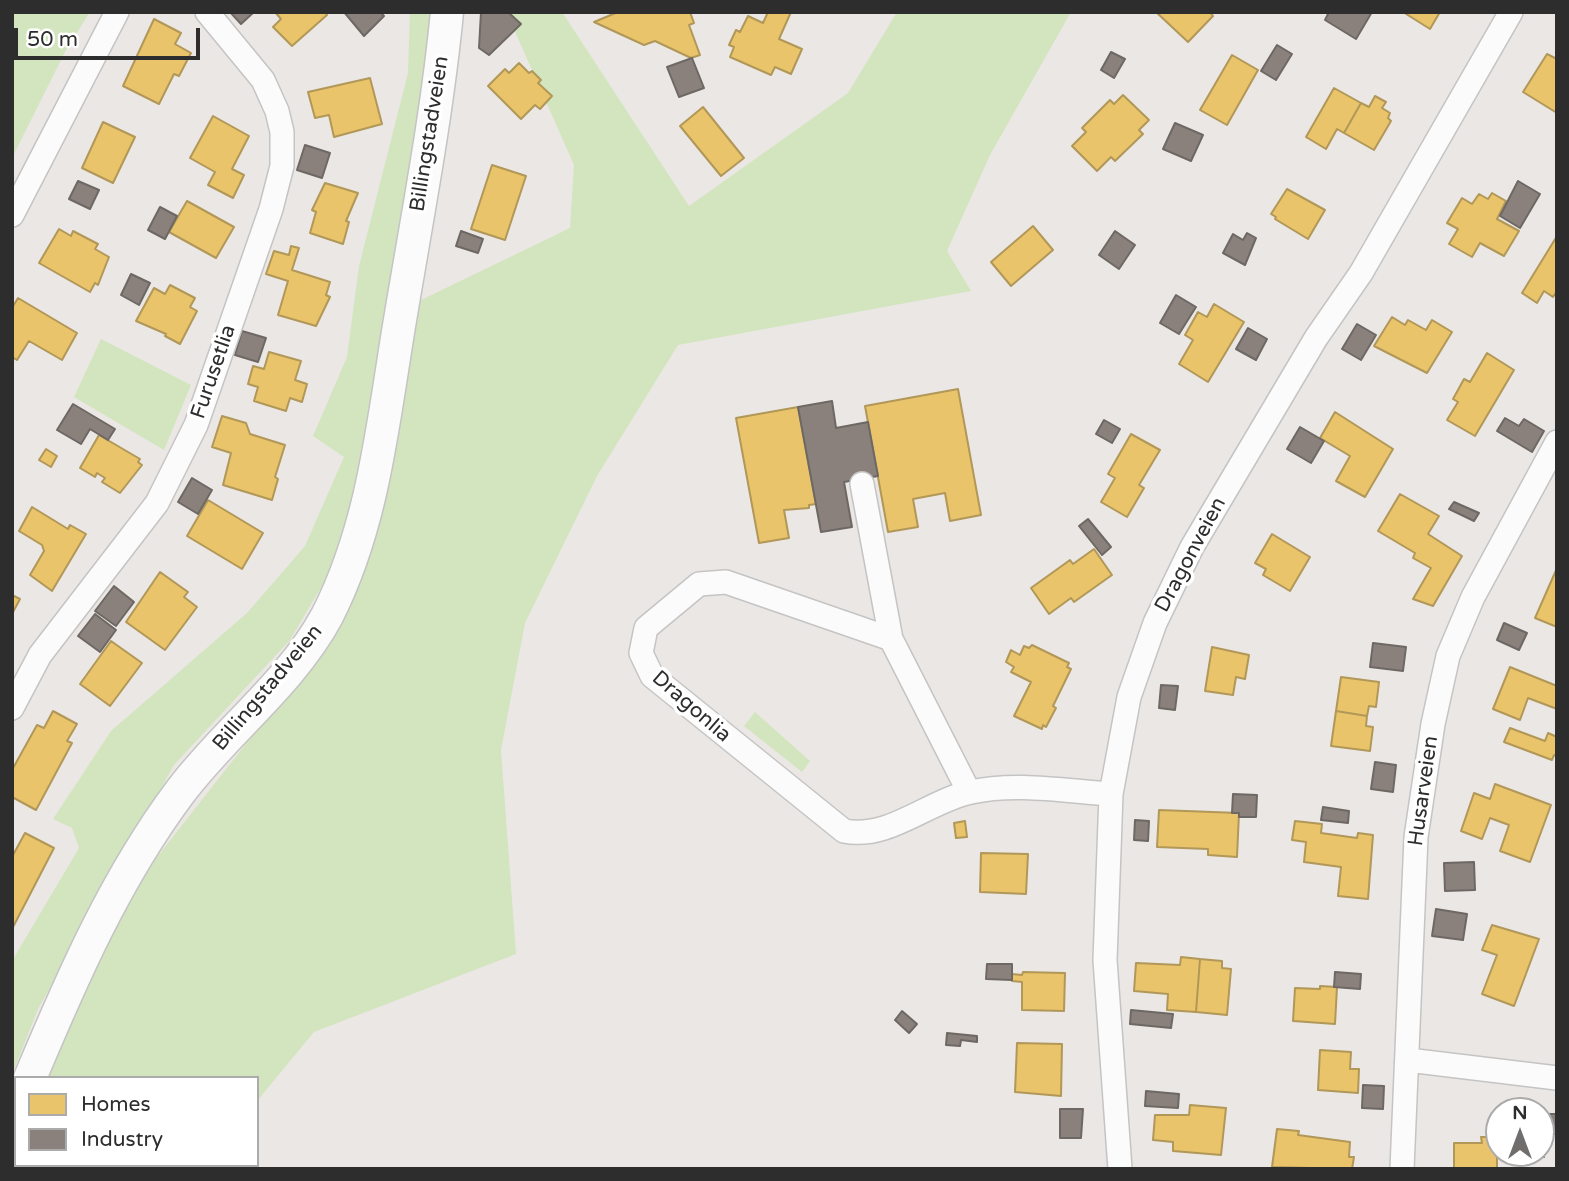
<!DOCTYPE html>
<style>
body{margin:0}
#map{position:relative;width:1569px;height:1181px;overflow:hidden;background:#ebe7e4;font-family:"Varela Round",sans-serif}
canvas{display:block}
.frame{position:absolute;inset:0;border:14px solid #2d2d2d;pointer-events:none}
.legend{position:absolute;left:14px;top:1076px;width:245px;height:91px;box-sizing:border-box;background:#fff;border:2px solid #ababab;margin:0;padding:9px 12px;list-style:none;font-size:21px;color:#2d2d2d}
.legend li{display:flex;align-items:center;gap:14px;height:35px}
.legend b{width:35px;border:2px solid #ababab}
.north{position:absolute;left:1485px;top:1097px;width:70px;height:70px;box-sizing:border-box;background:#fff;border:2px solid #ababab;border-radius:50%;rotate:0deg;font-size:19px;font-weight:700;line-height:28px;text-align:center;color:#2d2d2d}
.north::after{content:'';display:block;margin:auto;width:24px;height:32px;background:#706e6d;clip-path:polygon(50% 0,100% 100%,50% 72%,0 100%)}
.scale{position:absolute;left:14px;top:28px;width:186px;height:32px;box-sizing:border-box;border:4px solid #2d2d2d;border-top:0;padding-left:9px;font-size:21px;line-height:24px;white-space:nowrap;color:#2d2d2d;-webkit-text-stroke:5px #fff;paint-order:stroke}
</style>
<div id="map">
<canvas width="1569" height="1181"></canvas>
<div class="frame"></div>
<ul class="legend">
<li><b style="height:19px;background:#e9c46a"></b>Homes</li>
<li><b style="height:19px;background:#8a817c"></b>Industry</li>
</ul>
<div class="north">N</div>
<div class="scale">50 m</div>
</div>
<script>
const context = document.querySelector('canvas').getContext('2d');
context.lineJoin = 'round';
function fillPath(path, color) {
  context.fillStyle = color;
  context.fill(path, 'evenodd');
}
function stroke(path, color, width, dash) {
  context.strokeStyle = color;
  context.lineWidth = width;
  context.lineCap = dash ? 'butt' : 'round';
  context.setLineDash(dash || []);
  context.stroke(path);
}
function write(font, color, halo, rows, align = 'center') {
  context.font = font + ' "Varela Round",sans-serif';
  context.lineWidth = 7;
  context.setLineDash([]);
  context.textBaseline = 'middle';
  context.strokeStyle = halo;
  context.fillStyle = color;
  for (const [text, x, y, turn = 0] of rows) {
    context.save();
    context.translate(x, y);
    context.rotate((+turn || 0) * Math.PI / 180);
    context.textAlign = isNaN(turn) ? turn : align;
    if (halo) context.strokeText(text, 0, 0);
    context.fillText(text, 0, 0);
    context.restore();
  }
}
fillPath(new Path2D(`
 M 12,12 L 90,12 L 66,50 L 12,158 Z
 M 410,12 L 431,12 L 433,23 L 362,468 L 336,562 L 290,640 L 174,765 L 38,1009 L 12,1075 L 12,961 L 79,848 L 72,828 L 53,819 L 111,731 L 247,613 L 305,546 L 344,457 L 313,436 L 347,357 L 359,266 L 408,73 Z
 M 501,12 L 562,12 L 689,206 L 848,93 L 897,12 L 1071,12 L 990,155 L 947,251 L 971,291 L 678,345 L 597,476 L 525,623 L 501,750 L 516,954 L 314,1032 L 257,1101 L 257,1078 L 46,1078 L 57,1045 L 142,876 L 311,661 L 417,302 L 570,228 L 574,165 L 509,18 Z
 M 101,339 L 191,385 L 164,450 L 74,397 Z
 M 755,712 L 810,761 L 802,772 L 744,726 Z
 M 17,1165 L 205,1165 L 202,1169 L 15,1169 Z`), '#d2e5be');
const homes = new Path2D(`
 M 275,12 L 325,12 L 327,15 L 292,46 L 273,27 L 281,19 Z
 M 618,12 L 690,12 L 694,23 L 689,25 L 700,55 L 691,58 L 655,41 L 644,45 L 594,22 Z
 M 768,12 L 791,12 L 779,39 L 802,49 L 791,74 L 775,67 L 771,75 L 730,57 L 734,47 L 729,45 L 736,30 L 740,32 L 748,16 L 763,23 Z
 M 1156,12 L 1210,12 L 1213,16 L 1188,42 Z
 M 1403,12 L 1440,12 L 1430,29 Z
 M 154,19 L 181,33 L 175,44 L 191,53 L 179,76 L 174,74 L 159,104 L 123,86 Z
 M 1547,54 L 1557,59 L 1557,113 L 1523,92 Z
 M 1232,55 L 1258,70 L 1227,125 L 1200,110 Z
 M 519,63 L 529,73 L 532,71 L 541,80 L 538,83 L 552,96 L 540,109 L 535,105 L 521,119 L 488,86 L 505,69 L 509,73 Z
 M 370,78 L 382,124 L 334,137 L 329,115 L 315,118 L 308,92 Z
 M 1334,88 L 1361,103 L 1344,133 L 1337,129 L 1326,149 L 1306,137 Z
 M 1123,95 L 1149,120 L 1139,130 L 1143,134 L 1115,161 L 1111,157 L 1097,171 L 1072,146 L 1086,132 L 1082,128 L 1110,100 L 1114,104 Z
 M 1375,96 L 1386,102 L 1382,108 L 1390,113 L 1388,118 L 1391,121 L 1374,150 L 1344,133 L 1361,103 L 1369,107 Z
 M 703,107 L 744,158 L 721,176 L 680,126 Z
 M 213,116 L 249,136 L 232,169 L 244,175 L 233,198 L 208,185 L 215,172 L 190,158 Z
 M 103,122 L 135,137 L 113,183 L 82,168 Z
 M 492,165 L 526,176 L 505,240 L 471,229 Z
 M 325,183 L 358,193 L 346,221 L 349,222 L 343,244 L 310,233 L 316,212 L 312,210 Z
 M 1287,189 L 1325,210 L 1308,239 L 1275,219 L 1276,217 L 1271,214 Z
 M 1492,193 L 1506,201 L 1497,219 L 1519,231 L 1504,256 L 1480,243 L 1472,257 L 1449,244 L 1458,229 L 1447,223 L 1462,198 L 1472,204 L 1479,194 L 1488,199 Z
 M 187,201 L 234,227 L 216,258 L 169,232 Z
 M 1033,226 L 1053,250 L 1011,286 L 991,262 Z
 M 59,229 L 71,236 L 73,231 L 98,244 L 95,249 L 109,257 L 98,285 L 95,283 L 90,292 L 39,263 Z
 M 1557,236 L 1557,291 L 1553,297 L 1544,291 L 1537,303 L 1522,293 Z
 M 291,246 L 299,248 L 292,270 L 330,282 L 326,295 L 330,297 L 316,326 L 278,315 L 288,281 L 266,274 L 274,251 L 289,255 Z
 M 170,285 L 195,298 L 190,307 L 197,311 L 180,344 L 165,336 L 166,334 L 136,321 L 154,288 L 165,294 Z
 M 18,298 L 77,333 L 62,360 L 29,341 L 17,360 L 12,357 L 12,308 Z
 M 1214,304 L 1244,322 L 1208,382 L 1179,364 L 1193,340 L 1185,335 L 1198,312 L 1207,317 Z
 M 1392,317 L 1405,325 L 1408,320 L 1426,330 L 1432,320 L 1452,332 L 1427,373 L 1374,346 Z
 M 269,352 L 301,361 L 295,380 L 307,384 L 302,402 L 290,398 L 286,411 L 254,401 L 258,387 L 248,384 L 253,366 L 264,369 Z
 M 1487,353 L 1514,370 L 1475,436 L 1447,420 L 1458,402 L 1453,399 L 1464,379 L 1470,382 Z
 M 958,389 L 981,515 L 950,521 L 945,493 L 913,499 L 918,527 L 888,532 L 865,406 Z
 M 798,407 L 816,504 L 809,505 L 809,508 L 784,510 L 789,538 L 759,543 L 736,418 Z
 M 1335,412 L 1393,449 L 1365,497 L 1336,481 L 1350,456 L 1320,438 Z
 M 222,416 L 246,423 L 250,434 L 285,445 L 275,477 L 278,479 L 272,500 L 223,485 L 231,453 L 212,447 Z
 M 1131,434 L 1160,450 L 1139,485 L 1144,488 L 1127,517 L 1101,502 L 1115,478 L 1108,474 Z
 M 99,435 L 140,459 L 138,462 L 142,465 L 120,493 L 102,482 L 105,478 L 97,473 L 95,477 L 80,468 Z
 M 46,449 L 57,456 L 51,467 L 39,460 Z
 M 1400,494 L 1439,516 L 1428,534 L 1462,556 L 1433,606 L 1413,599 L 1431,568 L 1413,558 L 1415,553 L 1378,531 Z
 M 208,500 L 263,533 L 242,569 L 187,536 Z
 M 32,507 L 68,529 L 70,525 L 86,534 L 52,591 L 30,575 L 44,551 L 42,545 L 19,531 Z
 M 1272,534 L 1310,557 L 1290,591 L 1263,575 L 1266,569 L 1255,563 Z
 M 1094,549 L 1112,575 L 1074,602 L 1071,598 L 1049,614 L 1031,588 L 1070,560 L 1073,564 Z
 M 1557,568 L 1557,627 L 1535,618 Z
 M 160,572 L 188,592 L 184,597 L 197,607 L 165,650 L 126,622 Z
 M 12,595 L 20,599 L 12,614 Z
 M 111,641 L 142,663 L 110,706 L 80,684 Z
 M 1032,645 L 1069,663 L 1067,667 L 1071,669 L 1053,706 L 1056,708 L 1046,727 L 1043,725 L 1042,729 L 1014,716 L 1031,682 L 1011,672 L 1014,667 L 1006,662 L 1011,650 L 1020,655 L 1024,646 L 1029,648 Z
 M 1212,647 L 1249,655 L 1245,679 L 1236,677 L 1233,695 L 1205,691 Z
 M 1510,667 L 1557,686 L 1557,709 L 1528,698 L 1520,720 L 1493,709 Z
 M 1341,677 L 1379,682 L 1376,707 L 1369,706 L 1367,716 L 1336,711 Z
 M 53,711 L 77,724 L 67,741 L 72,743 L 36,810 L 12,797 L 12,770 L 37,725 L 44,728 Z
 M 1336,711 L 1367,716 L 1366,726 L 1373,727 L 1370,751 L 1331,746 Z
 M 1510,728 L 1545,741 L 1548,733 L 1557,737 L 1557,757 L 1554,755 L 1552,760 L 1504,742 Z
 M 1495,784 L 1551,805 L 1530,862 L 1500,851 L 1509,825 L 1490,818 L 1482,839 L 1461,831 L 1474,793 L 1490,799 Z
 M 1159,810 L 1239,813 L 1237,857 L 1208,855 L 1208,849 L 1157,847 Z
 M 965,821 L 967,837 L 956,838 L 954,823 Z
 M 1295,821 L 1322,824 L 1321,833 L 1357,838 L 1358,833 L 1373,835 L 1368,899 L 1338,896 L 1341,867 L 1304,862 L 1306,842 L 1292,840 Z
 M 25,833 L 54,848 L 12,929 L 12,857 Z
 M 981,853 L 1028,854 L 1026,894 L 980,892 Z
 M 1492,925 L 1539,939 L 1514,1006 L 1482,994 L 1497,955 L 1482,950 Z
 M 1181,957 L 1200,959 L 1196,1012 L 1167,1010 L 1168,994 L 1134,991 L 1136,963 L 1180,965 Z
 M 1200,959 L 1222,961 L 1222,968 L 1231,969 L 1227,1015 L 1196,1012 Z
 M 1023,972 L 1065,973 L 1064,1011 L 1022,1010 L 1022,982 L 1012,981 L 1012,974 L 1022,975 Z
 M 1320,986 L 1337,987 L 1335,1024 L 1293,1021 L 1295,988 L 1320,989 Z
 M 1017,1043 L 1062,1044 L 1061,1096 L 1015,1092 Z
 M 1320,1050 L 1351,1052 L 1350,1069 L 1359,1069 L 1358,1093 L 1318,1090 Z
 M 1190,1105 L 1226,1108 L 1221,1155 L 1173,1151 L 1173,1142 L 1153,1140 L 1155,1115 L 1189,1115 Z
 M 1277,1129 L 1299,1131 L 1298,1135 L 1350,1142 L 1349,1157 L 1354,1157 L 1352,1169 L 1272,1167 Z
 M 1481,1137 L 1497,1137 L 1497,1169 L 1454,1168 L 1454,1143 L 1482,1143 Z`);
fillPath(homes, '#e9c46a');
stroke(homes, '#b19758', 2);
const industry = new Path2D(`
 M 230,12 L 254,12 L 241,24 Z
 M 344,12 L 380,12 L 384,16 L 364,36 Z
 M 481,12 L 508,12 L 521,24 L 489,55 L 479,48 Z
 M 1329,12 L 1372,12 L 1356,39 L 1325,20 Z
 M 1277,45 L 1292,54 L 1276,80 L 1261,71 Z
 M 1111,52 L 1125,59 L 1114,78 L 1101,70 Z
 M 692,58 L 704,88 L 679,97 L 667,67 Z
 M 1175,123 L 1203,135 L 1191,161 L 1163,149 Z
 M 305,145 L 330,153 L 322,178 L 297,170 Z
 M 78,181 L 99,190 L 90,209 L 69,199 Z
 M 1518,181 L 1540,194 L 1520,228 L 1500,216 Z
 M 160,207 L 177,216 L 165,239 L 148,230 Z
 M 461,231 L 483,239 L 478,253 L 456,246 Z
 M 1115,231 L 1135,245 L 1119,269 L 1099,255 Z
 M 1247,233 L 1256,238 L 1245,265 L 1223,253 L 1233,234 L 1243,240 Z
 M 131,274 L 150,283 L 139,305 L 121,295 Z
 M 1176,295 L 1196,307 L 1179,334 L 1160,323 Z
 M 1357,324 L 1376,335 L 1361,360 L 1342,349 Z
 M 1248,328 L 1267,339 L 1256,360 L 1236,349 Z
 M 242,331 L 266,338 L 258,362 L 235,355 Z
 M 832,401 L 836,428 L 868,422 L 878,476 L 844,482 L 852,527 L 821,532 L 798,407 Z
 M 73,404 L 115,429 L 108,440 L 90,429 L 81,444 L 57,430 Z
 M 1505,418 L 1519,426 L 1524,419 L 1544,431 L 1532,452 L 1497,431 Z
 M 1104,420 L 1120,429 L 1112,443 L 1096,434 Z
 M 1300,427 L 1324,441 L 1311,463 L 1287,449 Z
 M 192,478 L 212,490 L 198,514 L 178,502 Z
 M 1454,502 L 1479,513 L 1474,521 L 1449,509 Z
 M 1088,519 L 1111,547 L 1102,555 L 1079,526 Z
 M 114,586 L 134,602 L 116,626 L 95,611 Z
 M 95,614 L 116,630 L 100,652 L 78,636 Z
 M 1504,623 L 1527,633 L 1519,650 L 1497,640 Z
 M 1373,643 L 1406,647 L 1403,671 L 1370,667 Z
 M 1161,685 L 1178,686 L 1175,710 L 1159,708 Z
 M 1375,762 L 1396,765 L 1393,792 L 1371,789 Z
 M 1233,794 L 1257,795 L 1256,817 L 1239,817 L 1239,813 L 1232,813 Z
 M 1323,807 L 1349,811 L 1348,823 L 1321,820 Z
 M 1135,820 L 1149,821 L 1148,841 L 1134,840 Z
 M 1474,862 L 1475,890 L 1445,891 L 1444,863 Z
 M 1436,909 L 1467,914 L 1463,940 L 1432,936 Z
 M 987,964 L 1012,964 L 1012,980 L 986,979 Z
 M 1335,972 L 1361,974 L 1360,989 L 1334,987 Z
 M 1131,1010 L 1173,1014 L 1171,1028 L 1130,1024 Z
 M 902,1011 L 917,1024 L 909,1033 L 895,1020 Z
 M 947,1033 L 977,1036 L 977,1042 L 961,1040 L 960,1046 L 946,1045 Z
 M 1363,1085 L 1384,1086 L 1383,1109 L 1362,1108 Z
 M 1146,1091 L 1179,1094 L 1178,1108 L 1145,1106 Z
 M 1060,1109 L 1083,1109 L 1081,1138 L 1060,1138 Z
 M 1545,1114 L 1557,1114 L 1557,1134 L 1545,1134 Z
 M 1541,1137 L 1544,1157 L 1513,1157 L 1513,1153 L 1541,1153 Z`);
fillPath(industry, '#8a817c');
stroke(industry, '#6e6864', 2);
const street = new Path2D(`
 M 12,215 L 117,12
 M 862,484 L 891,639 L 969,792
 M 891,639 L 726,582 L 699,584 L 646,628 L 641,653 L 652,676 L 844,831 C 889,840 928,801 971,792 C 1015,782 1065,791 1111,794
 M 12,708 L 40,655 L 157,503 L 196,425 L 271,209 L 282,166 L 282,132 L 277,111 L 263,80 L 207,12
 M 1408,1060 L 1557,1078
 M 1120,1169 L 1105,960 L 1111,794 L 1129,697 L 1155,623 L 1192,547 L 1316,338 L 1361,273 L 1511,12
 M 1402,1169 L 1416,837 L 1433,724 L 1448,656 L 1473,597 L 1557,442`);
const secondary = new Path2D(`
 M 30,1078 C 72,978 115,879 180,792 C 225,732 291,683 327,616 C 374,524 383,421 400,320 C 417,218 437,115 447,12
 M 12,1121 L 16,1113`);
stroke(street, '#c5c4c4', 26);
stroke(secondary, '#c5c4c4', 35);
stroke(street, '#fcfbfb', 23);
stroke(secondary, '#fcfbfb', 32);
write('21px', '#2d2d2d', '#fff', [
 ["Billingstadveien",430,134,-81],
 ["Furusetlia",214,372,-71],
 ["Dragonveien",1191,555,-62],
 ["Billingstadveien",268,688,-50],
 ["Dragonlia",691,707,41],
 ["Husarveien",1424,791,-82]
]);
</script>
